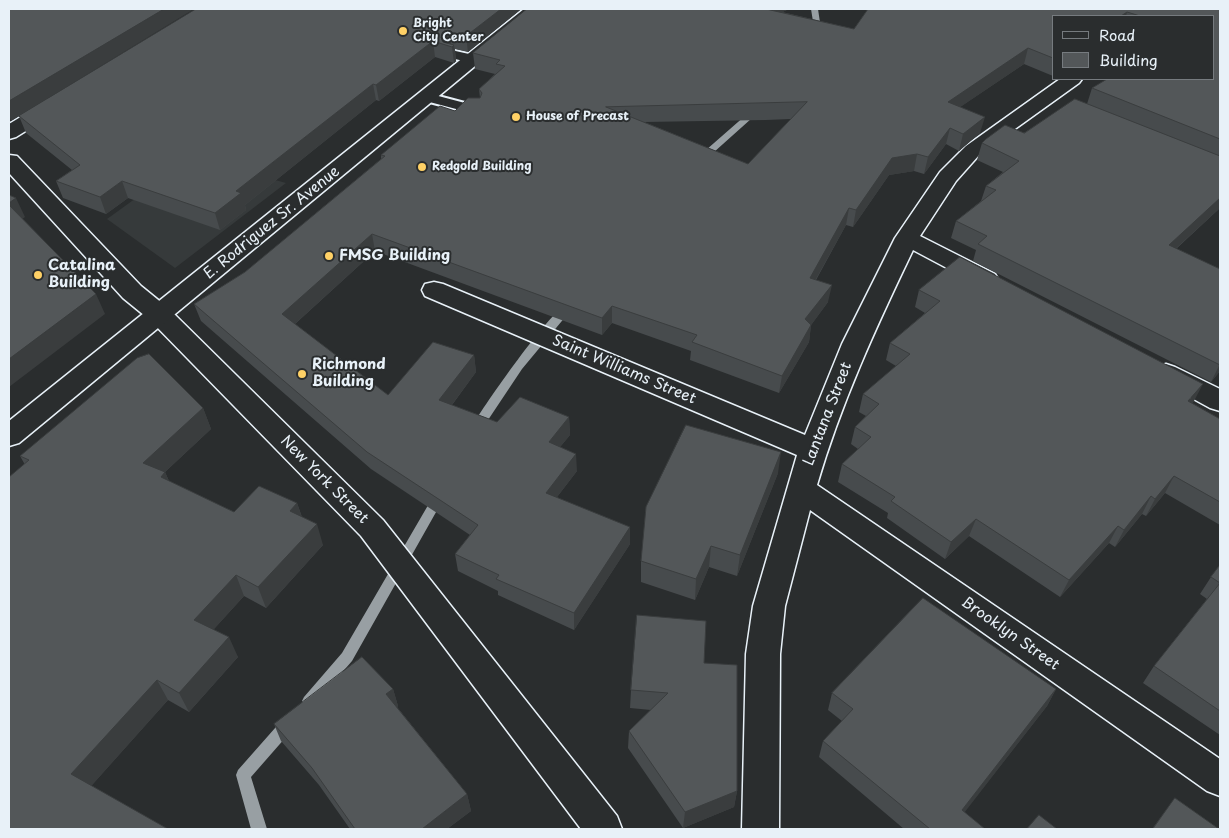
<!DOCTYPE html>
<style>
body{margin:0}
#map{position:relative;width:1229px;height:838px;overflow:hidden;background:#2a2d2e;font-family:"Playpen Sans",sans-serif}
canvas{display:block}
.frame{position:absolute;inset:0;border:10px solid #e8f1f8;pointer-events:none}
.legend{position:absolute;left:1052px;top:15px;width:162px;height:65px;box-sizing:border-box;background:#2a2d2e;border:1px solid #767b7f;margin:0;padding:6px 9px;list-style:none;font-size:15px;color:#e8f1f8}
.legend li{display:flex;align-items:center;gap:10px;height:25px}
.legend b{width:25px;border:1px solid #767b7f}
</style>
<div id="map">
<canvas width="1229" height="838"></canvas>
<div class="frame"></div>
<ul class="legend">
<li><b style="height:6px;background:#2a2d2e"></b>Road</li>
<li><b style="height:14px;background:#535759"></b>Building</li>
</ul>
</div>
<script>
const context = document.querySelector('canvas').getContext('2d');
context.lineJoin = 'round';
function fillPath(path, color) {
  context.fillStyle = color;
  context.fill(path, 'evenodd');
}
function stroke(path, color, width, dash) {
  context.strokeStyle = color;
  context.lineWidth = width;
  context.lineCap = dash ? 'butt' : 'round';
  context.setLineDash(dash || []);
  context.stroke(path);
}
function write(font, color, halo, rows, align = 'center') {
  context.font = font + ' "Playpen Sans",sans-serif';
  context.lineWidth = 4;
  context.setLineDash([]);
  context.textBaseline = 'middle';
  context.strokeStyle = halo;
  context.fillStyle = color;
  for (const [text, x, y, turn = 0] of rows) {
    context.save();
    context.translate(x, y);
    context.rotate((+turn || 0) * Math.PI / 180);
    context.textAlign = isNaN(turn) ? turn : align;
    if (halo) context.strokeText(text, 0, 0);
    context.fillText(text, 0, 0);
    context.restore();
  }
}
fillPath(new Path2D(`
 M 193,157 L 286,183 L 175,268 L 107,219 Z`), '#363a3b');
fillPath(new Path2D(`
 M 811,9 L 818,9 L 822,36 L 815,34 Z
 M 754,108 L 760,108 L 761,110 L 704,161 L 698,161 L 698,157 Z
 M 567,305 L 572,308 L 571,310 L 522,369 L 480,432 L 472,432 L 470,429 L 472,426 C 484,406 550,310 567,305 Z
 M 438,493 L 442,495 L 444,498 L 352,661 L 314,705 L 309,707 L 304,705 L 302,701 L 304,697 L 342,653 L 434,495 Z
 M 288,718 L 293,719 L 295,724 L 293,729 L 251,777 L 267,829 L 251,829 L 236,775 L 238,770 L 283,719 Z`), '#989fa3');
const service = new Path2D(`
 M 451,50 L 478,56 L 480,59 L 473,63 L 446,57 L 444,54 Z
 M 427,93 L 480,107 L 482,110 L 480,113 L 475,114 L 422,100 L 420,97 L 422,94 Z`);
const minor = new Path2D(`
 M 1060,79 L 1082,79 L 1079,83 L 980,154 L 956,181 L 920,236 L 995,274 L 998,279 L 995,284 L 986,287 L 977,284 L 913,250 C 876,327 841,403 817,485 L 1220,759 L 1220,796 L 1207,791 L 810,510 L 785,606 L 780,654 L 779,829 L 742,829 L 746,654 L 753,606 L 797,455 L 425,296 L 422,290 L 425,284 L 434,282 L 443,284 L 805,435 L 842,344 L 895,238 L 940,172 L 966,146 Z
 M 54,99 L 61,101 L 64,105 L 61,109 L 16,137 L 9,139 L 9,124 L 47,101 Z
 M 159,306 L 168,308 L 383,520 L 617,816 L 622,829 L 581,829 L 361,536 L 150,320 L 146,314 L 150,308 Z
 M 1166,364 L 1175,367 L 1220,389 L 1220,411 L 1210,408 L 1157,379 L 1153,373 L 1157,367 Z`);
const tertiary = new Path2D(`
 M 9,155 L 17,156 L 141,286 L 168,308 L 172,314 L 168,320 L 159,322 L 150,320 L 123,298 L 9,173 Z`);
const secondary = new Path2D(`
 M 524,9 L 544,9 L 19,443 L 9,446 L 9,421 Z`);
stroke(service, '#e8f1f8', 4);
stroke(minor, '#e8f1f8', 3);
stroke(tertiary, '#e8f1f8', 3);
stroke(secondary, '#e8f1f8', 3);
fillPath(service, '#2a2d2e');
fillPath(minor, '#2a2d2e');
fillPath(tertiary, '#2a2d2e');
fillPath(secondary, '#2a2d2e');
fillPath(new Path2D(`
 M 196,9 L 521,9 L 468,52 L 455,49 L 456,61 L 454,63 L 435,57 L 379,101 L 376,100 L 245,205 L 246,210 L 220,230 L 128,198 L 106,214 L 63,198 L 56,181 L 72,170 L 26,133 L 19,116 Z
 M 527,9 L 789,9 L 782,12 L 854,29 L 868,9 L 1220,9 L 1220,208 L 1176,249 L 1220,269 L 1220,371 L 1211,382 L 973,261 L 976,250 L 951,238 L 956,221 L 981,201 L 986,186 L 1003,172 L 977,160 L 982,143 L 1024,133 L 1087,104 L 1092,88 L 1213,79 L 1213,16 L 1053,16 L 1053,76 L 1024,64 L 960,107 L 980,133 L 959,151 L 946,144 L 924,174 L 914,171 L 889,175 L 853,227 L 846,225 L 816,280 L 828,302 L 811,325 L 809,342 L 779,393 L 690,360 L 691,351 L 612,323 L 602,335 L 375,251 L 295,324 L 388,395 L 474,355 L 476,372 L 452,405 L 497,422 L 569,417 L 570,435 L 560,447 L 577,471 L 557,497 L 630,544 L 574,630 L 498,595 L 498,591 L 458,571 L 455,554 L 470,535 L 371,469 L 201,321 L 194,304 L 245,272 L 381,159 L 381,155 L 455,111 L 480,98 L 479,89 L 495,74 L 475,69 L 473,53 ZM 791,119 L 748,164 L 644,122 L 766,120 Z
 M 919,290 L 1194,401 L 1192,403 L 1220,419 L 1220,525 L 1165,493 L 1146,516 L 1142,514 L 1115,547 L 1109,543 L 1060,597 L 969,536 L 945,559 L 887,518 L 888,513 L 838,482 L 842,464 L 858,449 L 851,444 L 855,427 L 866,416 L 859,412 L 863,394 L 896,366 L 886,360 L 890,343 L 925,313 L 915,307 Z
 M 203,408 L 211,429 L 165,472 L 169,481 L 234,512 L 297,503 L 302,517 L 323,545 L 266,608 L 244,596 L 213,630 L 238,657 L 189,712 L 168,700 L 91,786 L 9,829 L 24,463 L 20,456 Z
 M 778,473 L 737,576 L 709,567 L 695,600 L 641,582 L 641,561 Z
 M 1220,565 L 1220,735 L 1143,683 L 1154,666 L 1207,599 L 1200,594 L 1211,577 Z
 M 704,663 L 737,791 L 734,807 L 683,828 L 628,748 L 629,731 L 651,710 L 630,708 L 631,690 Z
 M 393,689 L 398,706 L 397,707 L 467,794 L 471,811 L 447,829 L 350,829 L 319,785 L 281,741 L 274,724 Z
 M 1056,689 L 1047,706 L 964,812 L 985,829 L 904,829 L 819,757 L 823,741 L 842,721 L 828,710 L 832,693 Z
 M 1175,798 L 1219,829 L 1152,829 Z`), '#474b4d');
fillPath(new Path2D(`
 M 164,9 L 194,9 L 11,121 L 9,115 L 9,101 Z
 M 501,9 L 521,9 L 468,52 L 466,36 Z
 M 761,9 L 789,9 L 760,23 Z
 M 1127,12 L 1126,16 L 1121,16 Z
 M 450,32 L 451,46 L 442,44 L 441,37 Z
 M 433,41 L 435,57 L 379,101 L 376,85 Z
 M 454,45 L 456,61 L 454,63 L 452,47 Z
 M 1028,48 L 1024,64 L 944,118 L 948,102 Z
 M 373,84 L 376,100 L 245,205 L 246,210 L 220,230 L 215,213 L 236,191 Z
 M 985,117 L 980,133 L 959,151 L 963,134 Z
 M 950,128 L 946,144 L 924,174 L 928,157 Z
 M 917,154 L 914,171 L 889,175 L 853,227 L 856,210 L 892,158 Z
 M 122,181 L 128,198 L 106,214 L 100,197 Z
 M 16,198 L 25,217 L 16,224 L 9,207 L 9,203 Z
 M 1220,198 L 1220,208 L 1161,262 L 1169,245 Z
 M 849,208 L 846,225 L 807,295 L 810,278 Z
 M 372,234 L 375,251 L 287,331 L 282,314 Z
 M 832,285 L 828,302 L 803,336 L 805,319 Z
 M 96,294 L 105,314 L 9,387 L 9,359 Z
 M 612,306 L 612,323 L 602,335 L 602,318 Z
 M 811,325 L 809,342 L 779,393 L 782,376 Z
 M 474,355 L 476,372 L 442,418 L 439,400 Z
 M 1220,364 L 1220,371 L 1211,382 Z
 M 1203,384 L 1194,401 L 1178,419 L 1188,401 Z
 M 203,408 L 211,429 L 165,472 L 174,493 L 143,463 Z
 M 569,417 L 570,435 L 550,459 L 549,442 Z
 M 781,452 L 778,473 L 737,576 L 740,555 Z
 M 576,454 L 577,471 L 547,510 L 546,493 Z
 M 1174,476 L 1165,493 L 1146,516 L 1155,499 Z
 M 1151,496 L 1142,514 L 1115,547 L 1124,530 Z
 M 297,503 L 304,524 L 290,511 Z
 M 976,519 L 969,536 L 945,559 L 951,542 Z
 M 317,524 L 323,545 L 266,608 L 258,587 Z
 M 1118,526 L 1109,543 L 1060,597 L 1069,580 Z
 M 630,527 L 630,544 L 574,630 L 574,613 Z
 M 711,546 L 709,567 L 695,600 L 696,579 Z
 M 236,575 L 244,596 L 204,640 L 194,620 Z
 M 229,637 L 238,657 L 189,712 L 179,693 Z
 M 157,680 L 168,700 L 85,793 L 71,774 Z
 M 393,689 L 398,706 L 391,712 L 386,694 Z
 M 1056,689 L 1047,706 L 954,826 L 962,810 Z
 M 737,791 L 734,807 L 683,828 L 685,812 Z
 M 467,794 L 471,811 L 447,829 L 422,829 Z`), '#3a3d3e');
const building = new Path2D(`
 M 9,9 L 164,9 L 9,101 Z
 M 196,9 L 501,9 L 466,36 L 450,32 L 441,37 L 443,42 L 454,45 L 452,47 L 433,41 L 376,85 L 373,84 L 236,191 L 241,193 L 215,213 L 122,181 L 100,197 L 56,181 L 80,165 L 19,116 Z
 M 527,9 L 766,9 L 854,29 L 868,9 L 1220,9 L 1220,139 L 1092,88 L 1107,79 L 1213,79 L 1213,16 L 1140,16 L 1127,12 L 1121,16 L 1053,16 L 1053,58 L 1028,48 L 948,102 L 985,117 L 963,134 L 950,128 L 928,157 L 917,154 L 892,158 L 856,210 L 849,208 L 810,278 L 832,285 L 805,319 L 811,325 L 782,376 L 692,342 L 697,335 L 612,306 L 602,318 L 372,234 L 282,314 L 388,395 L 433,342 L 474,355 L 439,400 L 497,422 L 520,397 L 569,417 L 549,442 L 576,454 L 546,493 L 630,527 L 574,613 L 496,579 L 499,575 L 455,554 L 478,525 L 367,452 L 194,304 L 245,272 L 385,156 L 381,155 L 440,106 L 455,111 L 468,98 L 480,98 L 482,93 L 479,89 L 505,66 L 496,64 L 500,60 L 473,53 ZM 807,102 L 748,164 L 606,107 Z
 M 1075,99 L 1220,156 L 1220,198 L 1169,245 L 1220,269 L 1220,365 L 978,244 L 987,236 L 956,221 L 996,190 L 986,186 L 1019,161 L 982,143 L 986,139 L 1005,125 L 1024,133 Z
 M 9,195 L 16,198 L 9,203 Z
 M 9,205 L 96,294 L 9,359 Z
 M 960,257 L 1203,384 L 1188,401 L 1220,419 L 1220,502 L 1174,476 L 1155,499 L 1151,496 L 1124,530 L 1118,526 L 1069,580 L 976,519 L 951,542 L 891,501 L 895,497 L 842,464 L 871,437 L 855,427 L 879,404 L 863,394 L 910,354 L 890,343 L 940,301 L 919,290 Z
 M 149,354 L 203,408 L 143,463 L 165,472 L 161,477 L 234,512 L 259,486 L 297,503 L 290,511 L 317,524 L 258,587 L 236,575 L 194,620 L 229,637 L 179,693 L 157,680 L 71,774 L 168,829 L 9,829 L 9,477 L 29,460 L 20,456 L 137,358 Z
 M 686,425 L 781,452 L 740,555 L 711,546 L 696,579 L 641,561 L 646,507 Z
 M 1220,565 L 1220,711 L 1154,666 L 1220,583 L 1211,577 Z
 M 923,598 L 1056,689 L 962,810 L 985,829 L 930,829 L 823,741 L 853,709 L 832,693 Z
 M 637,615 L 706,621 L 704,663 L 737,665 L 737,791 L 685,812 L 629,731 L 668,693 L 631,690 Z
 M 362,657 L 393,689 L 386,694 L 467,794 L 422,829 L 355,829 L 312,768 L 274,724 Z
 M 1175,798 L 1219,829 L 1153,829 Z
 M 1039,815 L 1057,829 L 1027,829 Z`);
fillPath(building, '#535759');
stroke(building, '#3a3d3e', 1);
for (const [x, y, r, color] of [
 [403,31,5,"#ffd166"],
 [516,117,5,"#ffd166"],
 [422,167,5,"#ffd166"],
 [329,256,5,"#ffd166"],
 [38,275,5,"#ffd166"],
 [302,374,5,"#ffd166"]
]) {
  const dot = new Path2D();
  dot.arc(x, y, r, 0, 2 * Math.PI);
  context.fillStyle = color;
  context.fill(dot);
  stroke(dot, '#2a2d2e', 2);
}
write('bold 12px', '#e8f1f8', '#2a2d2e', [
 ["Bright",413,24],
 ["City Center",413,38],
 ["House of Precast",526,117],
 ["Redgold Building",432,167]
], 'left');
write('15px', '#e8f1f8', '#2a2d2e', [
 ["E. Rodriguez Sr. Avenue",272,223,-39],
 ["Saint Williams Street",624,370,23],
 ["Lantana Street",828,414,-69],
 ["New York Street",324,480,45],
 ["Brooklyn Street",1010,634,35]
]);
write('bold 15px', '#e8f1f8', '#2a2d2e', [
 ["FMSG Building",339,256],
 ["Catalina",48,266],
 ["Building",48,283],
 ["Richmond",312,365],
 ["Building",312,382]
], 'left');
</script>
